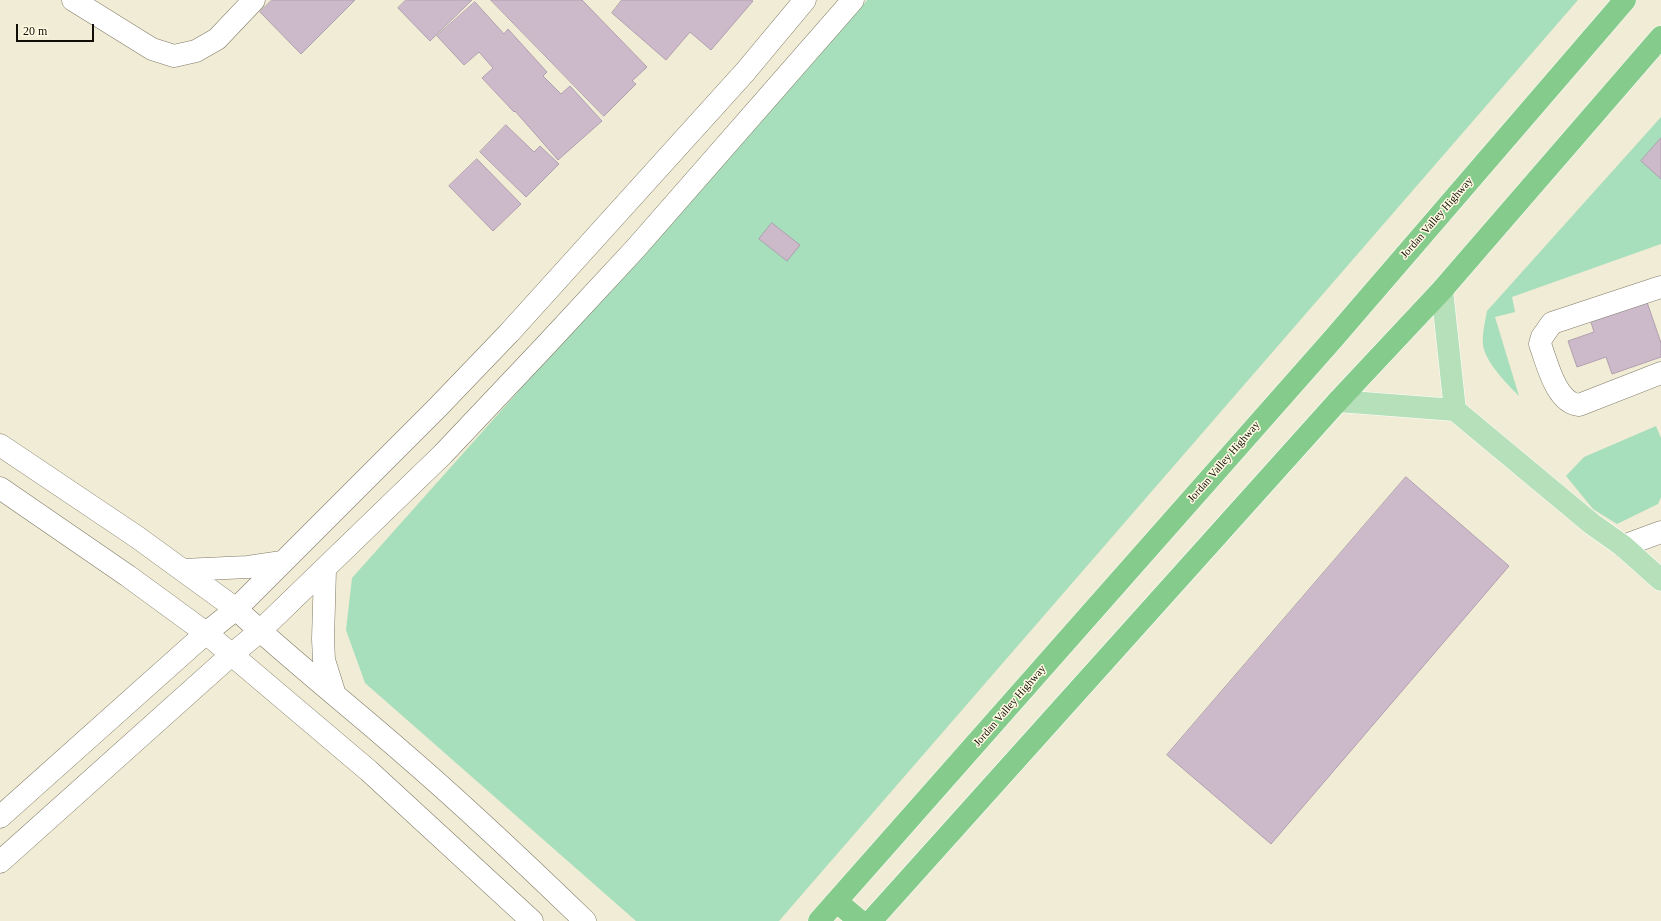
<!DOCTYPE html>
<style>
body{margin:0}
#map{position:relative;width:1661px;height:921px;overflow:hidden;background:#f1ecd5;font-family:"Times New Roman",serif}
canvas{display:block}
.scale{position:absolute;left:16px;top:24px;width:78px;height:18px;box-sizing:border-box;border:2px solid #100e07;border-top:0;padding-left:5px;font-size:12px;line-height:14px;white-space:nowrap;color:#100e07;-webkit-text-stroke:3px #fffae2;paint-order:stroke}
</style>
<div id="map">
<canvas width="1661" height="921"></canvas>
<div class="scale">20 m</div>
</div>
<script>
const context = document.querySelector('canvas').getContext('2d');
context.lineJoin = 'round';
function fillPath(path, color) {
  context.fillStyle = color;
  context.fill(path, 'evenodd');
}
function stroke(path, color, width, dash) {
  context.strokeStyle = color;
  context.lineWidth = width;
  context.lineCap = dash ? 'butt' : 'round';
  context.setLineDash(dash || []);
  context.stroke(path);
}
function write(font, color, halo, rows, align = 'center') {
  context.font = font + ' "Times New Roman",serif';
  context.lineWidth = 3;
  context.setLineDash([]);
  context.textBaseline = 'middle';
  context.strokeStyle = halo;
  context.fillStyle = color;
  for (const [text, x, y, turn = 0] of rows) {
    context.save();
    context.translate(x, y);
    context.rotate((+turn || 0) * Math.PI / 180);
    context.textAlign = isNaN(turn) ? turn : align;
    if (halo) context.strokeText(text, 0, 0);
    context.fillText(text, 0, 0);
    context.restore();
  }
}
fillPath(new Path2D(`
 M 867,0 L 1578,0 L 779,921 L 636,921 L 365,683 L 346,630 L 352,578 Z
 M 1661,117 L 1661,244 L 1512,297 L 1515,312 L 1495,317 L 1519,396 C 1508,385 1485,362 1483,345 C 1482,334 1485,322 1487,311 Z
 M 1656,426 L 1661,438 L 1661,497 L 1658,504 L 1617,524 L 1593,509 L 1566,476 L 1584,457 Z`), '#a7dfbc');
const building = new Path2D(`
 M 272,0 L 355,0 L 301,54 L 260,12 Z
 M 406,0 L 472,0 L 430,41 L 398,8 Z
 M 491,0 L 582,0 L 647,67 L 632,81 L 636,84 L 604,116 Z
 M 622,0 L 751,0 L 753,1 L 711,50 L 690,32 L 666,60 L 612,13 Z
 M 475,2 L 504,34 L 508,29 L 547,72 L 543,76 L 561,94 L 570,86 L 602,121 L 558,160 L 515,111 L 514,112 L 482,78 L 493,68 L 479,52 L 464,65 L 437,36 Z
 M 506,125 L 534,152 L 540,146 L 559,164 L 526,197 L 480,152 Z
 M 1661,138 L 1661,179 L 1641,161 Z
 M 477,159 L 521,204 L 493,231 L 449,186 Z
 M 772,223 L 800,245 L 787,261 L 759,239 Z
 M 1647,302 L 1661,343 L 1661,357 L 1612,374 L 1606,357 L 1577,367 L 1568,341 L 1594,332 L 1591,322 Z
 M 1406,477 L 1509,566 L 1271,844 L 1167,755 Z`);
fillPath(building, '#ccbacb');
stroke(building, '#b09faf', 1);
const minor = new Path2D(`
 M 73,0 L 152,49 L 174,56 L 196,51 L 217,39 L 254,0
 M 1661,287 L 1552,323 L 1542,337 L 1540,344 C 1547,363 1556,403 1579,405 L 1661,373
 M 0,445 L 137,537 L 236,609 L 437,408 L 509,333 L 745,72 L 805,0
 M 0,488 L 128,576 L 206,633 L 369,771 L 532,921
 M 1623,546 L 1661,532
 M 183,570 L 248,567 L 282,562
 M 325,570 L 323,639 L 324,660 L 335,695
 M 0,817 L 206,633 L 236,609 C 290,659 347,704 402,752 C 465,806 525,863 585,921
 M 0,862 L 230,656 L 260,631 L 443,454 L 546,345 L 636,248 L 853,0`);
const major = new Path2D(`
 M 1442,290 L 1455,410
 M 1338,401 L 1455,410 L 1592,524 L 1623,546 L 1661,580`);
const highway = new Path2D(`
 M 837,902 L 860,921
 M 819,921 L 1333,339 L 1625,0
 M 871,921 L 1338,401 L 1442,290 L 1661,37`);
stroke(minor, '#7f7a66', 23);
stroke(major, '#fff', 23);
stroke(highway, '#fff', 23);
stroke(minor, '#fff', 22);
stroke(major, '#b6e0b9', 22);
stroke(highway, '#85cb8b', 22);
write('11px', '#100e07', '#fffae2', [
 ["Jordan Valley Highway",1437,218,-49],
 ["Jordan Valley Highway",1224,462,-49],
 ["Jordan Valley Highway",1010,706,-49]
]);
</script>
